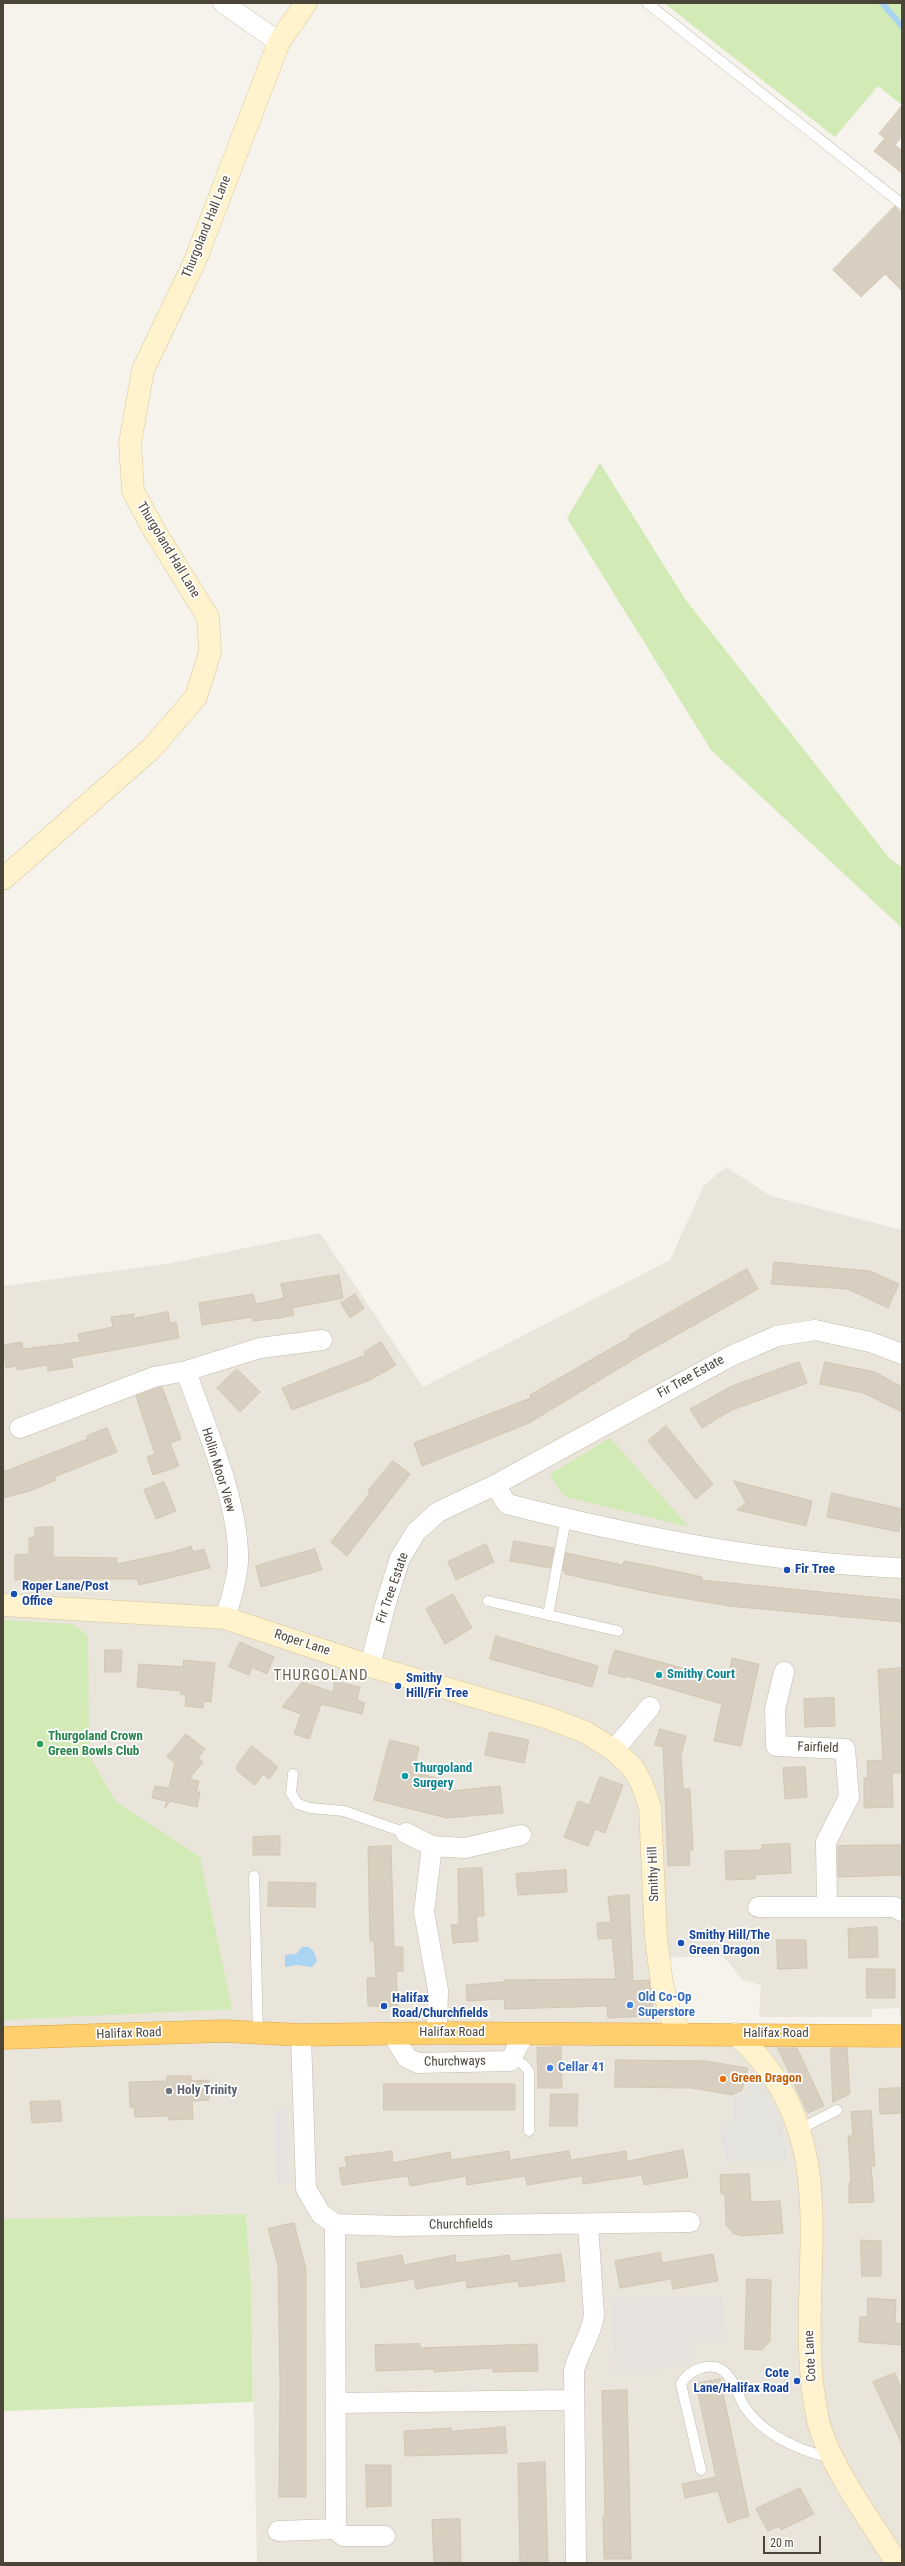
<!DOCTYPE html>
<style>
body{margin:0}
#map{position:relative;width:905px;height:2566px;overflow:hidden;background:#f6f3ec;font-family:"Roboto Condensed",sans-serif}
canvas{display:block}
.frame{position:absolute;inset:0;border:4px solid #4b4439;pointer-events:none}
.scale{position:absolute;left:763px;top:2536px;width:58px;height:18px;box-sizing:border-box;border:2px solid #4b4439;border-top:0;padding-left:5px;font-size:12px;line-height:14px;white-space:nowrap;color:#4b4439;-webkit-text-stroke:3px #fff;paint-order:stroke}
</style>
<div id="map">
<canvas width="905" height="2566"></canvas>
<div class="frame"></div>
<div class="scale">20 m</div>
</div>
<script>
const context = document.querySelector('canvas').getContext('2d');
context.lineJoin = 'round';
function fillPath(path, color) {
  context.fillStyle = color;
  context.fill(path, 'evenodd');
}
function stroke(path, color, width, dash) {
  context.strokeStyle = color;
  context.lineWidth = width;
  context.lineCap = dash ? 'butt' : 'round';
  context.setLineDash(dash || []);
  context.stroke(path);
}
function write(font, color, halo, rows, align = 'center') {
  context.font = font + ' "Roboto Condensed",sans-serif';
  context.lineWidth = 3.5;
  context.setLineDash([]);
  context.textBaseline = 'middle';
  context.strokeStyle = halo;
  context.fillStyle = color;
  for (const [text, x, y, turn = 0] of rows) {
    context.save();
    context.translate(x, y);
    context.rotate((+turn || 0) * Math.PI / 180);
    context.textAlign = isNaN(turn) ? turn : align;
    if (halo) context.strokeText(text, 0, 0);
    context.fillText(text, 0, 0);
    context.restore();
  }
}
fillPath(new Path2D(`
 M 726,1167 L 771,1196 L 902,1230 L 902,2017 L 900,2017 L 899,2008 L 872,2009 L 872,2017 L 759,2017 L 761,1985 L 743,1980 L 723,1956 L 653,1958 L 660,2044 L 771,2043 L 902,2048 L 902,2563 L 257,2563 L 251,2285 L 246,2214 L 3,2219 L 3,1286 L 166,1264 L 320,1233 L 423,1387 L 670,1260 L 704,1185 Z`), '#eae5da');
fillPath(new Path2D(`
 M 722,2296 L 727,2342 L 689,2343 L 690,2365 L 615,2375 L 610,2297 Z`), '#e6e2dd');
fillPath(new Path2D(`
 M 664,3 L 902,3 L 902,105 L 878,86 L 835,137 Z
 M 600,463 L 685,599 L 890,859 L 902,867 L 902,928 L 711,750 L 567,518 Z
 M 610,1438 L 689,1527 L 566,1497 L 560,1491 L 550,1474 Z
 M 3,1620 L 73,1624 L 88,1636 L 89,1755 L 115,1801 L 200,1857 L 232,2009 L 3,2020 Z
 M 246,2214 L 251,2285 L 253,2402 L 3,2411 L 3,2219 Z`), '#d2eab5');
fillPath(new Path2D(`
 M 755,2076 L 768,2093 L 781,2120 L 788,2161 L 726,2162 L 719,2128 L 733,2122 L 733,2097 L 747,2092 Z
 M 275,2109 L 288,2109 L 289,2184 L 277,2184 Z`), '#e5e3e0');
fillPath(new Path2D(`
 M 302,1947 L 309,1947 L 314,1952 L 317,1961 L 312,1967 L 296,1965 L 285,1967 L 285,1955 L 296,1954 Z`), '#a9d4f2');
stroke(new Path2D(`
 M 882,3 L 902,26`), '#a9d4f2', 6);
const building = new Path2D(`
 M 902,106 L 902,136 L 895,145 L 902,151 L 902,173 L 874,151 L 885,138 L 879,134 Z
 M 895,206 L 902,214 L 902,291 L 885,274 L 861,297 L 833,270 Z
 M 774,1262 L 870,1271 L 899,1284 L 888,1308 L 848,1289 L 772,1284 Z
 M 747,1269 L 758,1289 L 641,1355 L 529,1423 L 422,1466 L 414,1443 L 531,1398 L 530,1395 L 631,1337 L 630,1335 Z
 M 339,1275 L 343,1298 L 292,1308 L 294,1315 L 280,1318 L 253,1321 L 252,1317 L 202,1325 L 199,1303 L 253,1294 L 256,1304 L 284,1298 L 281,1284 Z
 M 355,1294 L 364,1308 L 350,1318 L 341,1303 Z
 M 168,1312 L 170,1323 L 176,1322 L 179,1338 L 71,1358 L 73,1367 L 48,1371 L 47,1365 L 17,1370 L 16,1366 L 6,1368 L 3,1345 L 22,1342 L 23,1349 L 80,1342 L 78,1334 L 113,1327 L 111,1317 L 134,1314 L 134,1318 Z
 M 381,1342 L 396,1365 L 370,1380 L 292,1410 L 282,1388 L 366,1355 L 364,1352 Z
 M 799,1362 L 807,1383 L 732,1410 L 702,1428 L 690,1409 L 732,1386 Z
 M 825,1362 L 875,1372 L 902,1387 L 902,1412 L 864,1393 L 820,1384 Z
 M 237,1369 L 260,1392 L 240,1412 L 217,1388 Z
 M 162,1387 L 181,1439 L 170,1443 L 179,1466 L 153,1475 L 147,1457 L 155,1454 L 136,1396 Z
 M 666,1426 L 713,1484 L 696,1499 L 648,1441 Z
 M 107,1428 L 117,1452 L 54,1477 L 56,1480 L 30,1491 L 3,1498 L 3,1472 L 88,1439 L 87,1436 Z
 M 393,1461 L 410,1474 L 347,1556 L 331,1542 L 370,1493 L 368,1491 Z
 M 734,1481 L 812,1501 L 806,1526 L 737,1510 L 746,1503 Z
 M 164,1482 L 176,1511 L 156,1519 L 144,1490 Z
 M 832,1493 L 902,1509 L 899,1532 L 827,1517 Z
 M 53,1527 L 53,1557 L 117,1558 L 117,1564 L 173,1552 L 191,1546 L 193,1552 L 204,1549 L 210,1568 L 139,1585 L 137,1579 L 45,1579 L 46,1591 L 31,1592 L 31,1579 L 15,1580 L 15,1555 L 29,1554 L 29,1538 L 35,1537 L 35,1528 Z
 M 514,1541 L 554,1548 L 550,1568 L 510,1561 Z
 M 486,1544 L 494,1562 L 456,1580 L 448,1562 Z
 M 315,1549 L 322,1570 L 261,1587 L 256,1566 Z
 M 566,1553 L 623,1565 L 624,1561 L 656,1567 L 702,1577 L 701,1580 L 902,1600 L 902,1622 L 729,1606 L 658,1594 L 565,1574 L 565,1571 L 563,1571 Z
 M 453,1594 L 472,1628 L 445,1644 L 426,1609 Z
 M 496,1636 L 598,1666 L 592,1687 L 490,1659 Z
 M 240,1642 L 274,1657 L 267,1674 L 252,1667 L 249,1675 L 229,1667 Z
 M 105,1650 L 122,1650 L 121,1672 L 105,1672 Z
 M 615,1650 L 728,1680 L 732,1658 L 759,1664 L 741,1746 L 714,1741 L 722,1704 L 626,1676 L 625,1678 L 608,1673 Z
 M 184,1660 L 215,1663 L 211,1702 L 204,1701 L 203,1708 L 185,1706 L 186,1695 L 180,1694 L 181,1691 L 137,1687 L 139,1664 L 183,1667 Z
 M 902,1668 L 902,1773 L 892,1773 L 893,1807 L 864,1808 L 864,1778 L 868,1778 L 867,1761 L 883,1760 L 878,1670 Z
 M 335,1681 L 360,1687 L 357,1700 L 365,1703 L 362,1714 L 321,1704 L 309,1739 L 294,1734 L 301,1714 L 282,1707 L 302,1682 L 333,1692 Z
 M 834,1698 L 835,1726 L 805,1727 L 804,1699 Z
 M 660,1729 L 686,1736 L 681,1755 L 683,1789 L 690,1789 L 693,1850 L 689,1851 L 690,1865 L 668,1866 L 663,1747 L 655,1745 Z
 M 490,1732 L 529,1740 L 524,1763 L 485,1755 Z
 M 186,1734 L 205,1749 L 198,1758 L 203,1762 L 189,1779 L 199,1781 L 196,1792 L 200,1792 L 197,1807 L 170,1801 L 165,1808 L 167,1801 L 152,1798 L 155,1786 L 169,1788 L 175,1763 L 167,1757 Z
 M 390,1740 L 419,1747 L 413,1772 L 445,1780 L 442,1792 L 500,1786 L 503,1813 L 447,1818 L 374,1800 Z
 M 252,1746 L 278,1767 L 269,1779 L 263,1774 L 255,1785 L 237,1771 L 237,1765 Z
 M 805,1767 L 807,1797 L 785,1799 L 783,1768 Z
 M 600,1777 L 623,1785 L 605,1833 L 595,1829 L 588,1846 L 564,1837 L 578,1801 L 589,1805 Z
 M 280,1836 L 280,1855 L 253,1855 L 253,1837 Z
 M 790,1844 L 791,1873 L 755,1875 L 755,1879 L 726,1880 L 725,1851 L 762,1850 L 762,1845 Z
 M 872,1845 L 902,1845 L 902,1875 L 838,1877 L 838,1846 Z
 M 391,1846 L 394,1947 L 403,1947 L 403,1971 L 396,1971 L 398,2007 L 368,2006 L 367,1978 L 376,1978 L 374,1941 L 370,1941 L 368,1847 Z
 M 482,1868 L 484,1916 L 476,1916 L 478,1941 L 453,1943 L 451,1925 L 459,1924 L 458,1869 Z
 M 566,1870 L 567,1892 L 518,1895 L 516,1874 Z
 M 269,1882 L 316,1883 L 315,1907 L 268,1906 Z
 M 629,1895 L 633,1981 L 649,1980 L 653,2011 L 649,2016 L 608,2018 L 607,2006 L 505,2009 L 504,1999 L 467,2001 L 466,1985 L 504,1982 L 504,1980 L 616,1979 L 612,1938 L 598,1939 L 597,1923 L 611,1922 L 608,1897 Z
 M 877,1927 L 878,1957 L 849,1958 L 848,1929 Z
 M 777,1940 L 806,1940 L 807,1968 L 778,1969 Z
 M 867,1969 L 895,1969 L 895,1998 L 867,1998 Z
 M 561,2047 L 562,2088 L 538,2088 L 537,2048 Z
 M 778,2048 L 797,2048 L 824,2106 L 808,2113 Z
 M 831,2048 L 847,2048 L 850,2094 L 833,2102 Z
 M 616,2060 L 705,2061 L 748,2068 L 742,2090 L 732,2095 L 692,2088 L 615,2087 Z
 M 167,2076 L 191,2076 L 191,2081 L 209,2080 L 209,2100 L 192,2101 L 193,2119 L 169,2120 L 168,2116 L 135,2117 L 134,2107 L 130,2107 L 129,2082 L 167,2081 Z
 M 384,2084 L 515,2084 L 515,2110 L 384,2110 Z
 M 902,2088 L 902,2113 L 880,2114 L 879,2089 Z
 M 551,2094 L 578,2094 L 577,2126 L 550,2126 Z
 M 60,2101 L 62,2121 L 32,2123 L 30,2102 Z
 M 871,2111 L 875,2166 L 871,2166 L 874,2202 L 849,2203 L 849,2183 L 851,2183 L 848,2136 L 853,2136 L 851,2112 Z
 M 683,2150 L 688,2177 L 644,2185 L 642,2175 L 583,2184 L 582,2176 L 527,2185 L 525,2176 L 467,2185 L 466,2176 L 410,2186 L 408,2176 L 342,2185 L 339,2168 L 347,2167 L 345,2157 L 392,2151 L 393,2163 L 450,2152 L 451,2160 L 509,2151 L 510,2160 L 569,2151 L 571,2160 L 626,2151 L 627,2161 Z
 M 749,2174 L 751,2202 L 780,2201 L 783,2233 L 741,2236 L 733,2233 L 726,2225 L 725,2194 L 721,2194 L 720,2175 Z
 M 294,2223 L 306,2269 L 306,2497 L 279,2497 L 280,2385 L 278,2265 L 268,2229 Z
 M 861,2240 L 881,2241 L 881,2276 L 862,2276 Z
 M 660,2253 L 662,2263 L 713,2254 L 718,2281 L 673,2289 L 671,2279 L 620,2288 L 615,2261 Z
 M 561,2254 L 565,2281 L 519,2287 L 518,2281 L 467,2288 L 466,2280 L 416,2289 L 414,2279 L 361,2288 L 357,2263 L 402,2255 L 404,2265 L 455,2255 L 456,2263 L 509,2255 L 510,2261 Z
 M 747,2279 L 771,2280 L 770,2341 L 762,2350 L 745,2349 Z
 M 868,2298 L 896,2300 L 895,2323 L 902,2324 L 902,2345 L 859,2342 L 860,2317 L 867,2317 Z
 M 420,2344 L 420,2348 L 537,2344 L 538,2371 L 493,2372 L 493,2368 L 434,2372 L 434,2369 L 376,2371 L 375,2345 Z
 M 895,2373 L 902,2390 L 902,2444 L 873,2382 Z
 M 720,2379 L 749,2516 L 728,2523 L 718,2491 L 685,2498 L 682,2484 L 716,2477 L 696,2384 Z
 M 627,2390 L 631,2559 L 604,2559 L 603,2516 L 605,2515 L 602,2391 Z
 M 505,2427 L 507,2453 L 405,2456 L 404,2431 L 451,2428 L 451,2431 Z
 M 545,2462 L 548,2563 L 520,2563 L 518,2464 Z
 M 366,2465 L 391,2465 L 391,2506 L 367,2507 Z
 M 800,2488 L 814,2514 L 781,2530 L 779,2526 L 768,2531 L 756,2509 Z
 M 460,2519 L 461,2562 L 434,2563 L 432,2520 Z`);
fillPath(building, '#d8cfc1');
stroke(building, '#d3c7b4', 1);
const lane = new Path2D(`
 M 647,3 L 902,204
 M 488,1601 L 618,1631
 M 548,1615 L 566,1519
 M 293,1774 L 291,1793 L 298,1804 L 310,1808 L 344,1811 L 406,1833
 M 254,1876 L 258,2035
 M 510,2061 C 520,2061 524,2063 529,2072 L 529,2131
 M 800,2129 L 837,2110
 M 701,2470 L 681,2384 C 688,2371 708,2361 722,2370 C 733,2377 738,2395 744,2406 C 764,2436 798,2450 831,2458`);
const street = new Path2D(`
 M 223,3 L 279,42
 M 186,1371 C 205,1427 240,1503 238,1562 C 237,1581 231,1600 225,1618
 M 20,1428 L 154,1377 L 186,1371 L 260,1348 L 322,1340
 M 495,1485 L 507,1504 C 637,1537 768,1563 902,1568
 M 370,1666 L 385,1606 L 400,1558 L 416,1532 L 438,1512 L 495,1485 L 731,1356 L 777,1336 L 815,1330 L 870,1342 L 902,1354
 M 784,1672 L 775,1709 L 776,1746 L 845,1749 L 849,1797 L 826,1842 L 827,1907
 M 614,1750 L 650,1707
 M 406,1833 L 432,1846 L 465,1848 L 521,1835
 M 432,1846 L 424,1912 L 438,1990 L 437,2033
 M 758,1907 L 894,1907 L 902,1911
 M 392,2034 L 407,2058 L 418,2063 L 510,2061 L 525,2033
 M 301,2035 L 306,2189 L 321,2214 L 335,2224 L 396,2226 L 690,2222
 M 335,2224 L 336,2529
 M 337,2403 L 573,2400
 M 278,2531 L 336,2529 L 343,2536 L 385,2536
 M 576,2563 L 574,2370 C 579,2351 591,2336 594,2316 L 588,2224`);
const secondary = new Path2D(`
 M 3,879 L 151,749 L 196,697 L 210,652 L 208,617 L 154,530 L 133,491 L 130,443 L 143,370 L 195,261 L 279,42 L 306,3
 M 3,1605 L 225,1618 L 370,1666 L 548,1718 L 585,1732 L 614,1750 L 633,1768 L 642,1784 L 650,1807 L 656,1938 L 662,1984 L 671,2017 L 682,2034
 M 736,2034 C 858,2143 788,2283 818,2420 C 828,2464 873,2524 897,2563`);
const highway = new Path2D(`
 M 3,2038 L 224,2031 L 301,2035 L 437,2033 L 902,2036`);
stroke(lane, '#c2bbae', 11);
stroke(street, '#c2bbae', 21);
stroke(secondary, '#d6c79b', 23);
stroke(highway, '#e0a43c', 23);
stroke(lane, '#fff', 10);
stroke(street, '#fff', 20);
stroke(secondary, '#fff3cd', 22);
stroke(highway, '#ffcf6e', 22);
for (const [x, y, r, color] of [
 [787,1570,4,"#1a4fb4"],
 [14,1594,4,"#1a4fb4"],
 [659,1675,4,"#0f9aa8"],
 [398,1686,4,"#1a4fb4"],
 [40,1744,4,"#2e9e5b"],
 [405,1776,4,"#0f9aa8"],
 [681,1943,4,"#1a4fb4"],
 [630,2005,4,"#3f7fe0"],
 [384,2006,4,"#1a4fb4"],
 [550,2068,4,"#3f7fe0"],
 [723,2079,4,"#e8710a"],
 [169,2091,4,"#6b7280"],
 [797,2381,4,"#1a4fb4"]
]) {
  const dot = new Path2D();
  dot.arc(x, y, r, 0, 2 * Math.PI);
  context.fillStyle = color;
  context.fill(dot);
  stroke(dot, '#fff', 1.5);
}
write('13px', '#4b4439', '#fff', [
 ["Thurgoland Hall Lane",207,227,-68],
 ["Thurgoland Hall Lane",168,550,59],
 ["Fir Tree Estate",691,1377,-29],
 ["Hollin Moor View",218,1470,73],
 ["Fir Tree Estate",393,1588,-71],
 ["Roper Lane",302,1643,18],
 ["Fairfield",818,1748,2],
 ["Smithy Hill",654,1874,-92],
 ["Halifax Road",452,2033],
 ["Halifax Road",129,2034,-2],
 ["Halifax Road",776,2034],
 ["Churchways",455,2062,-1],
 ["Churchfields",461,2225,-1],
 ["Cote Lane",811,2356,-93]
]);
write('bold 13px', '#164399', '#fff', [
 ["Fir Tree",795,1570],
 ["Roper Lane/Post",22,1587],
 ["Office",22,1602],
 ["Smithy",406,1679],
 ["Hill/Fir Tree",406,1694],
 ["Smithy Hill/The",689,1936],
 ["Green Dragon",689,1951],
 ["Halifax",392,1999],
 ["Road/Churchfields",392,2014],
 ["Cote",789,2374,"right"],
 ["Lane/Halifax Road",789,2389,"right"]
], 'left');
write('bold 13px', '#0d838f', '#fff', [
 ["Smithy Court",667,1675],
 ["Thurgoland",413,1769],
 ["Surgery",413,1784]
], 'left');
write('bold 13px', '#27864d', '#fff', [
 ["Thurgoland Crown",48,1737],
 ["Green Bowls Club",48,1752]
], 'left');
write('bold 13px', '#366cbe', '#fff', [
 ["Old Co-Op",638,1998],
 ["Superstore",638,2013],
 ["Cellar 41",558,2068]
], 'left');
write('bold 13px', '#c56008', '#fff', [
 ["Green Dragon",731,2079]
], 'left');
write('bold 13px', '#5b616d', '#fff', [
 ["Holy Trinity",177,2091]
], 'left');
context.letterSpacing = '1px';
write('15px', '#6e6250', '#fff', [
 ["THURGOLAND",321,1676]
]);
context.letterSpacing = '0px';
</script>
